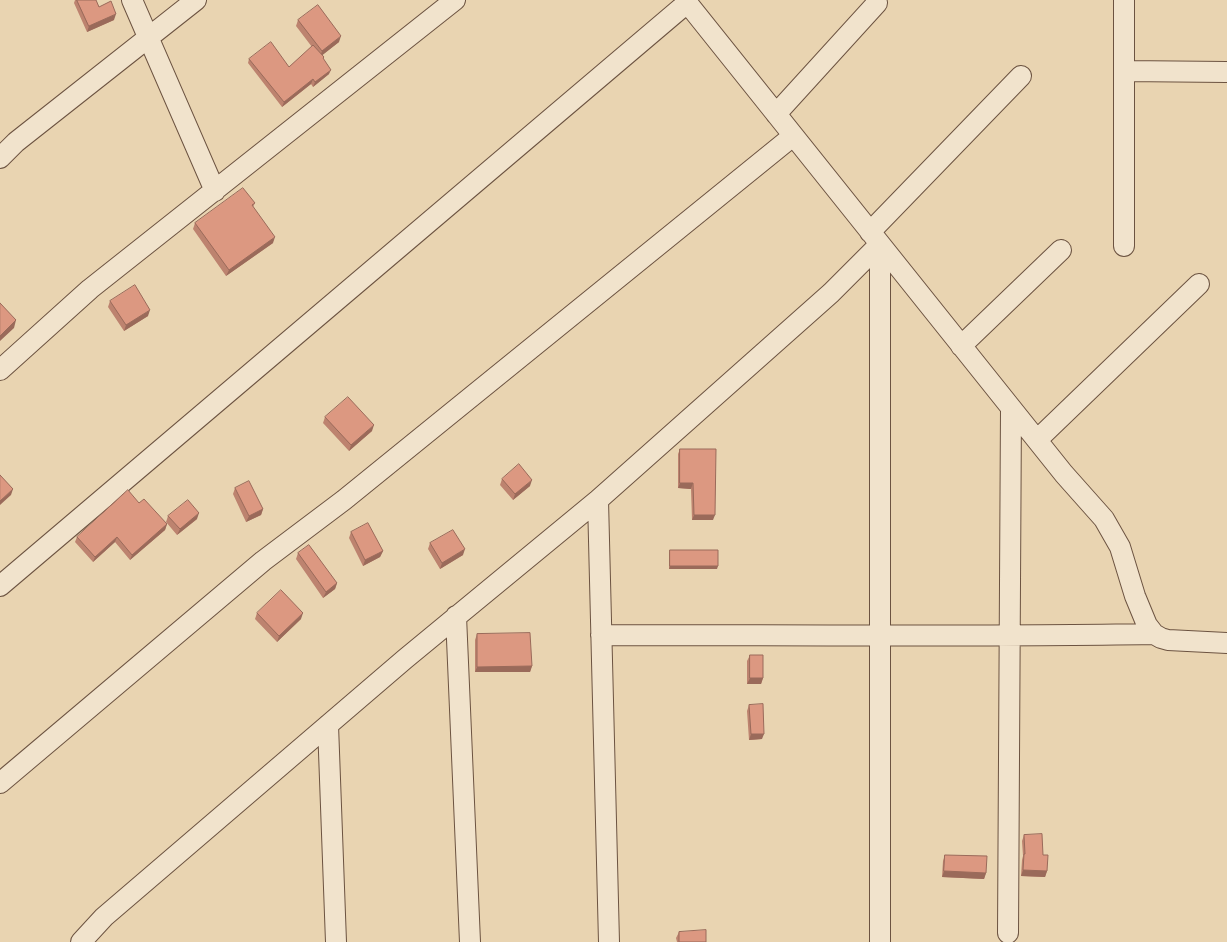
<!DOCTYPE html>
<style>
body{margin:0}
canvas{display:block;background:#e9d4b1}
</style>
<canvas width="1227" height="942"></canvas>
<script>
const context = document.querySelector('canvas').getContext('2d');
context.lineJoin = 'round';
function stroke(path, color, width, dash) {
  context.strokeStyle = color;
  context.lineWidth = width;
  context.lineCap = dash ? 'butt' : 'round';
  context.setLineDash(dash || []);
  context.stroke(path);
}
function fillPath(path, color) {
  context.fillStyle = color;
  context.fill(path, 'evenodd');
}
const minor = new Path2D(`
 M 132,0 L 215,191
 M 685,0 L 1064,474 L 1104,519 L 1120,547 L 1135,596 L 1147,625 L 1154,634 L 1161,638 L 1168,640 L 1227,643
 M 1124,0 L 1124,246
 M 1124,71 L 1227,72
 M 776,114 L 877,3
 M 0,158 L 16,142 L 196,0
 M 870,232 L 1021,76
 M 961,346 L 1061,250
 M 0,370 L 90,289 L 455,0
 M 1037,440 L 1199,284
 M 598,500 L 609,942
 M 0,586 L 687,3
 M 456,616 L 470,942
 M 601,635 C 786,635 970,637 1154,634
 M 328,725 L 336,942
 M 0,783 L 263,561 L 344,500 L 793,136
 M 1008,933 L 1011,408
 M 81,942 L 104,917 L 405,659 L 598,500 L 831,293 L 880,244
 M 880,942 L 880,244`);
stroke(minor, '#6c5341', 22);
stroke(minor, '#f1e3cc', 20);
fillPath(new Path2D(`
 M 75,0 L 96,0 L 99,7 L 114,20 L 87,32 L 74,3 Z
 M 298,20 L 339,42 L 322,55 L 329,74 L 313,87 L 311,84 L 282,107 L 248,63 L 249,59 L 289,67 L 312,47 L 296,26 Z
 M 255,203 L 253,207 L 273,243 L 226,276 L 193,229 L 195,223 Z
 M 110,301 L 148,316 L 124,331 L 108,307 Z
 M 325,417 L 372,431 L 349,451 L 323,423 Z
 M 680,449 L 713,520 L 692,520 L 691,489 L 678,488 L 678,454 Z
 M 502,479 L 530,486 L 513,500 L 500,485 Z
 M 235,488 L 263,509 L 261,515 L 246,522 L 233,494 Z
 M 139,503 L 167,524 L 165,530 L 130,560 L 115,542 L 93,562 L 75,542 L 77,537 Z
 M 168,516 L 197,519 L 177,535 L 166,522 Z
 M 351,532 L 383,551 L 380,557 L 363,566 L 349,538 Z
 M 430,543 L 463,555 L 440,569 L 428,549 Z
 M 670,550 L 717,569 L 669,569 L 669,553 Z
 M 298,553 L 337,583 L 335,589 L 323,598 L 296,559 Z
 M 257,613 L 301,619 L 277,642 L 255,619 Z
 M 477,634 L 532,666 L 530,672 L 475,672 L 475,640 Z
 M 750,655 L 763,678 L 761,684 L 747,684 L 747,661 Z
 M 749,705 L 762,739 L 749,740 L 747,711 Z
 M 1024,835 L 1043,855 L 1047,871 L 1045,877 L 1021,876 L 1022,860 L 1023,856 L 1022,841 Z
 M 945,855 L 986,873 L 984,879 L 942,877 L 943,861 Z
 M 679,932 L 706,942 L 677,942 L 676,938 Z`), '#bd836f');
fillPath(new Path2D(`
 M 116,14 L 114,20 L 87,32 L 89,26 Z
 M 341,36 L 339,42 L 320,57 L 322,51 Z
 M 331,70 L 329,74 L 313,87 L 315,82 Z
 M 313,79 L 311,84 L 282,107 L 284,102 Z
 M 275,237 L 273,243 L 226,276 L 229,270 Z
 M 150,310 L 148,316 L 124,331 L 126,325 Z
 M 16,320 L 14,328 L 0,341 L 0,336 Z
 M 374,425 L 372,431 L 349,451 L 351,445 Z
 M 532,480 L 530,486 L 513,500 L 515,494 Z
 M 680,483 L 693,483 L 691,489 L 678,488 Z
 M 13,489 L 11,495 L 0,505 L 0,501 Z
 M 263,509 L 261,515 L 246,522 L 249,516 Z
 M 199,513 L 197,519 L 177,535 L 180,529 Z
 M 694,515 L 715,515 L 713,520 L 692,520 Z
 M 167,524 L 165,530 L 130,560 L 132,555 Z
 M 117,537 L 115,542 L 93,562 L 95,557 Z
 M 465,549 L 463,555 L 440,569 L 442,563 Z
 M 383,551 L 380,557 L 363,566 L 365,560 Z
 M 670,566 L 718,566 L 717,569 L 669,569 Z
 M 337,583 L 335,589 L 323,598 L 326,592 Z
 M 303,613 L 301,619 L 277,642 L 279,636 Z
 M 532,666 L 530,672 L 475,672 L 477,667 Z
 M 750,678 L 763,678 L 761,684 L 747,684 Z
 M 751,734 L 764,734 L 762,739 L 749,740 Z
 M 1023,870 L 1047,871 L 1045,877 L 1021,876 Z
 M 944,871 L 986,873 L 984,879 L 942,877 Z`), '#9a6a5a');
const building = new Path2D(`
 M 77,0 L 96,0 L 99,7 L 111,1 L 116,14 L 89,26 Z
 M 318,5 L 341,36 L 322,51 L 298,20 Z
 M 271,42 L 289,67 L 313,45 L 324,57 L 323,58 L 331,70 L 315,82 L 313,79 L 284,102 L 249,59 Z
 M 243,188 L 255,203 L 252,205 L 275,237 L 229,270 L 195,223 Z
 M 135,285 L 150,310 L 126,325 L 110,301 Z
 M 0,303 L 16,320 L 0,336 Z
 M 348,397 L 374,425 L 351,445 L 325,417 Z
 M 680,449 L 716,449 L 715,515 L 694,515 L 693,483 L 680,483 Z
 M 519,464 L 532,480 L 515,494 L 502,479 Z
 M 0,475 L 13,489 L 0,501 Z
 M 249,481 L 263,509 L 249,516 L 235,488 Z
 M 128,490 L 139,503 L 144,499 L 167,524 L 132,555 L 117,537 L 95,557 L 77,537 Z
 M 188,500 L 199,513 L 180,529 L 168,516 Z
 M 368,523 L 383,551 L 365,560 L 351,532 Z
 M 453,530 L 465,549 L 442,563 L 430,543 Z
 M 309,545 L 337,583 L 326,592 L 298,553 Z
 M 670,550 L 718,550 L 718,566 L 670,566 Z
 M 281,590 L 303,613 L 279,636 L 257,613 Z
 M 530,633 L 532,666 L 477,667 L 477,634 Z
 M 750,655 L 763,655 L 763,678 L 750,678 Z
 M 763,704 L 764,734 L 751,734 L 749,705 Z
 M 1042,834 L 1043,855 L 1048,855 L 1047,871 L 1023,870 L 1024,854 L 1025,854 L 1024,835 Z
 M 945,855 L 987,856 L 986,873 L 944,871 Z
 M 706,930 L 706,942 L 679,942 L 679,932 Z`);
fillPath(building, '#dc9881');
stroke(building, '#9a6a5a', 1);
</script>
